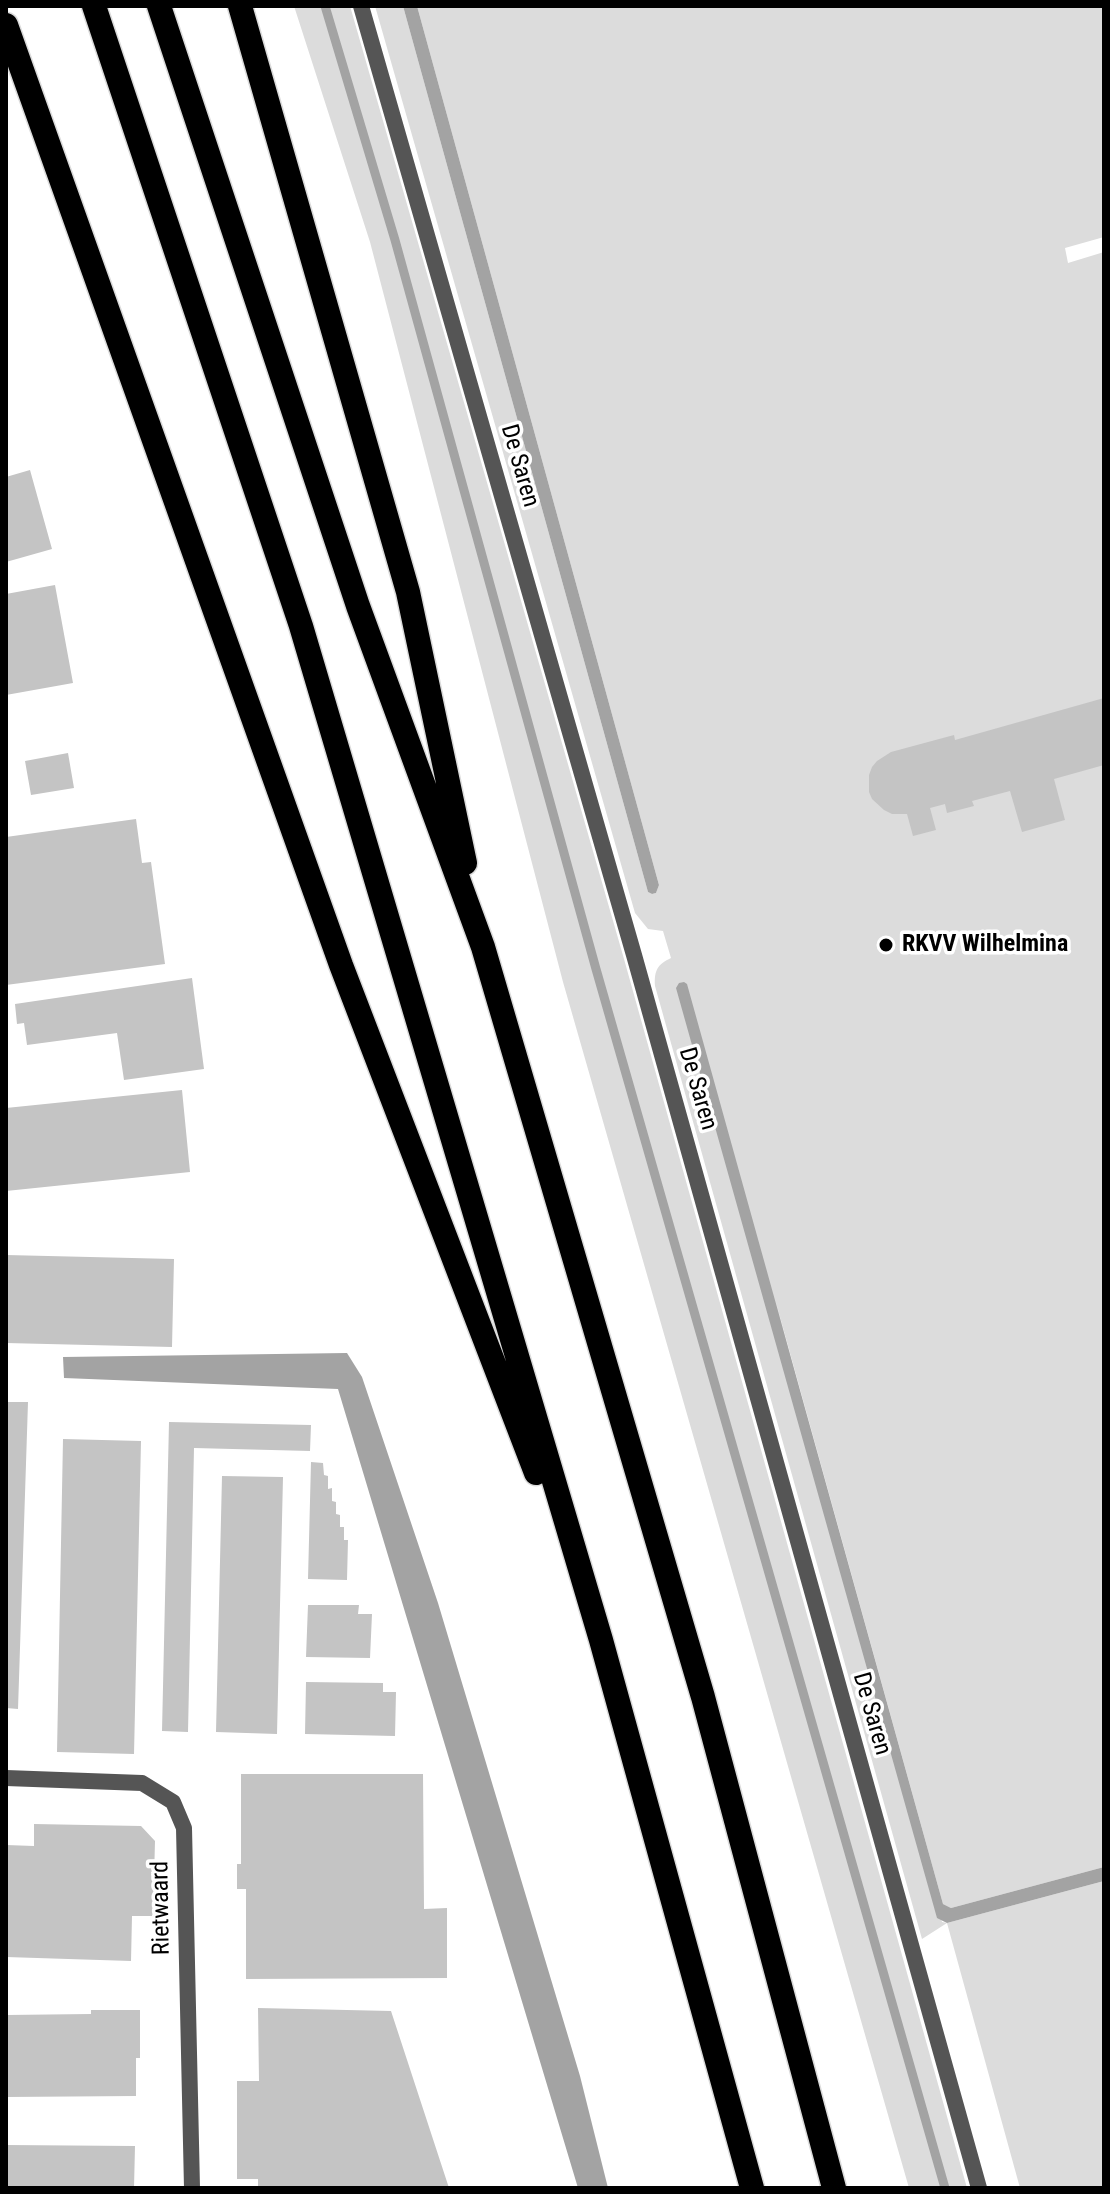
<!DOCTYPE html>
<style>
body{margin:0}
#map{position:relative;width:1110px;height:2194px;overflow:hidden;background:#fff;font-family:"Roboto Condensed",sans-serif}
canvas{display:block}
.frame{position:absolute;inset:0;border:8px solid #000;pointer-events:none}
</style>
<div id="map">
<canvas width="1110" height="2194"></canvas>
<div class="frame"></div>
</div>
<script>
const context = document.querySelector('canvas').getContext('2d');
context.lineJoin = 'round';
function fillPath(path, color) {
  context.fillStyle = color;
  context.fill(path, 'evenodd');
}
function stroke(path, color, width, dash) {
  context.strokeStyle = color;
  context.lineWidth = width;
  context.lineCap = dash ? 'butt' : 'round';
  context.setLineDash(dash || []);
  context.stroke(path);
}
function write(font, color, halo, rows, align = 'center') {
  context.font = font + ' "Roboto Condensed",sans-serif';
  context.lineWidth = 7;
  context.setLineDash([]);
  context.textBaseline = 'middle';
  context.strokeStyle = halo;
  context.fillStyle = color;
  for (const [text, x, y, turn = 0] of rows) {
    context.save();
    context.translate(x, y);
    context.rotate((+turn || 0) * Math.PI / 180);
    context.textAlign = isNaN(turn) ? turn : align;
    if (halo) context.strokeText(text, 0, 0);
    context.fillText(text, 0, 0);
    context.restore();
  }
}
fillPath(new Path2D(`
 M 294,6 L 350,6 L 624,959 L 967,2188 L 909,2188 L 563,982 L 370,242 Z
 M 375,6 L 403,6 L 648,892 L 652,894 L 656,893 L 659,885 L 417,6 L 1104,6 L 1104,237 L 1065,248 L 1068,263 L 1104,252 L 1104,1867 L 951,1908 L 943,1904 L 775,1299 L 942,1922 L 947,1923 L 1104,1881 L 1104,2188 L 1020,2188 L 947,1923 L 922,1939 L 655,986 C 654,970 658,964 671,958 L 663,931 L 648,929 L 635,913 Z`), '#dcdcdc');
fillPath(new Path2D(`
 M 403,6 L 417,6 L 659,885 L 656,893 L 652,894 L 648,892 Z
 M 684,982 L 687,984 L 943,1904 L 951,1908 L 1104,1867 L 1104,1881 L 947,1923 L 937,1918 L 676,988 L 679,983 Z
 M 347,1353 L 362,1377 L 438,1603 L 580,2076 L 608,2188 L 578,2188 L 338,1389 L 64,1378 L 63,1357 Z`), '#a3a3a3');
stroke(new Path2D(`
 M 325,6 L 395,240 L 596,969 L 945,2188`), '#a3a3a3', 9);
fillPath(new Path2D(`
 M 30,470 L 52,549 L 6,562 L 6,477 Z
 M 55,585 L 73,683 L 6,695 L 6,594 Z
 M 1104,698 L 1104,765 L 1054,779 L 1065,820 L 1022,832 L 1010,791 L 972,801 L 974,806 L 947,813 L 945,804 L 930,808 L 936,830 L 913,836 L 907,814 L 892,814 L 884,810 L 872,799 L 869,792 L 869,775 L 872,767 L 877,761 L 891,752 L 954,735 L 955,740 Z
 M 68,753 L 74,788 L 31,795 L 25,761 Z
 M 136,819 L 142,863 L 151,862 L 165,964 L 6,985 L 6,837 Z
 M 192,978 L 204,1069 L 124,1080 L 117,1033 L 27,1045 L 24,1023 L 17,1024 L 15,1004 Z
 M 182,1090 L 190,1172 L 6,1191 L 6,1108 Z
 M 6,1255 L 174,1259 L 172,1347 L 6,1343 Z
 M 6,1402 L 28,1402 L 18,1709 L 6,1708 Z
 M 169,1422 L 311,1425 L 310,1451 L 194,1448 L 188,1732 L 162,1731 Z
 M 63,1439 L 141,1441 L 134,1754 L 57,1752 Z
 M 311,1462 L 323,1463 L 324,1475 L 328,1476 L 328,1489 L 332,1488 L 332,1501 L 336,1502 L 336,1514 L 340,1515 L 340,1527 L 344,1527 L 344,1540 L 348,1540 L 347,1580 L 308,1579 Z
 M 222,1476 L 283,1477 L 277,1734 L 216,1732 Z
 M 308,1605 L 359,1605 L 358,1614 L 372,1614 L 370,1658 L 306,1657 Z
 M 306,1682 L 383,1683 L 383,1692 L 396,1692 L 395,1736 L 305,1734 Z
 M 241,1774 L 423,1774 L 424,1909 L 447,1908 L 447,1978 L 246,1979 L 246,1889 L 237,1889 L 237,1864 L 241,1864 Z
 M 34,1824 L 141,1826 L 155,1841 L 153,1916 L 132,1916 L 131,1961 L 6,1957 L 6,1845 L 34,1846 Z
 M 258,2008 L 391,2011 L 449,2188 L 258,2188 L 258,2179 L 237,2179 L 237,2081 L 259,2081 Z
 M 91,2010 L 140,2010 L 140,2058 L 136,2058 L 136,2096 L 6,2097 L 6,2015 L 91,2014 Z
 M 6,2145 L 135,2146 L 134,2188 L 6,2188 Z`), '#c4c4c4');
const highway = new Path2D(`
 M 94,6 L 301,626 L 601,1640 L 752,2188
 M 159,6 L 358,606 L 483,947 L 703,1697 L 834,2188
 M 240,6 L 408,592 L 465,863
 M 6,25 L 341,965 L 536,1473`);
stroke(highway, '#dbdbdb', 27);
stroke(new Path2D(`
 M 361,6 L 634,955 L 979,2188
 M 6,1778 L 142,1783 L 173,1802 L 184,1828 L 192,2188`), '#555', 16);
stroke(highway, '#000', 24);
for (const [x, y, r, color] of [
 [886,945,8,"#000"]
]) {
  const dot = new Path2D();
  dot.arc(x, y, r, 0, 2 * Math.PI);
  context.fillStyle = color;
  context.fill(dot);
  stroke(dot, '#fff', 3);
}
write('24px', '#000', '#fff', [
 ["De Saren",519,466,74],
 ["De Saren",697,1089,74],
 ["De Saren",871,1714,74],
 ["Rietwaard",162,1908,-91]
]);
write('bold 24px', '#000', '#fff', [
 ["RKVV Wilhelmina",902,945]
], 'left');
</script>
